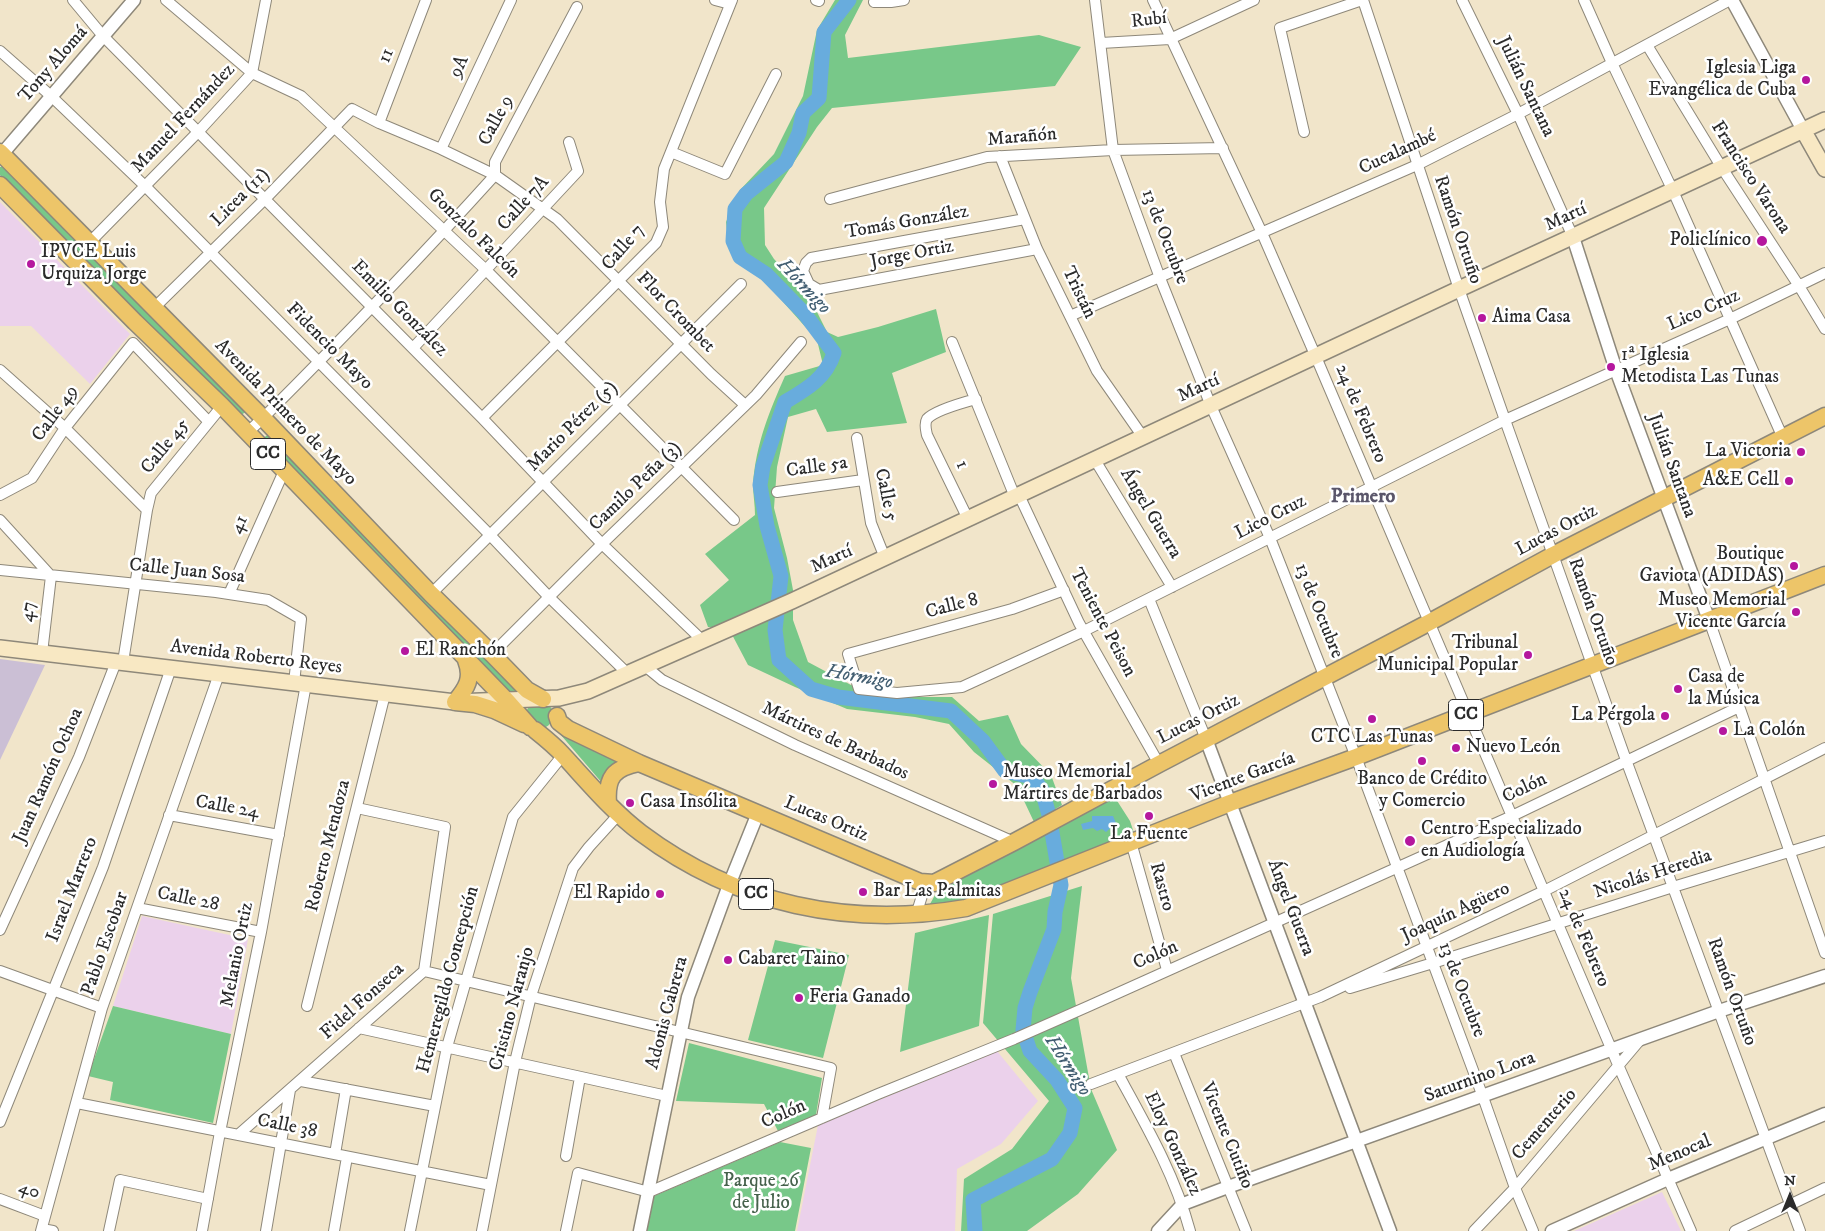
<!DOCTYPE html>
<meta charset="utf-8">
<style>
body{margin:0}
#map{position:relative;width:1825px;height:1231px;overflow:hidden;background:#f1e5ca;font-family:"IM FELL DW Pica",serif}
canvas{display:block}
.north{position:absolute;left:1765px;top:1171px;width:50px;height:50px;-webkit-text-stroke:4px #fff;paint-order:stroke;rotate:0deg;font-size:14px;font-weight:700;line-height:20px;text-align:center;color:#2b2b2b}
.north::after{content:'';display:block;margin:auto;width:18px;height:22px;background:#2b2b2b;clip-path:polygon(50% 0,100% 100%,50% 72%,0 100%)}
</style>
<div id="map">
<canvas width="1825" height="1231"></canvas>
<div class="north">N</div>
</div>
<script>
const context = document.querySelector('canvas').getContext('2d');
context.lineJoin = 'round';
function fillPath(path, color) {
  context.fillStyle = color;
  context.fill(path, 'evenodd');
}
function stroke(path, color, width, dash) {
  context.strokeStyle = color;
  context.lineWidth = width;
  context.lineCap = dash ? 'butt' : 'round';
  context.setLineDash(dash || []);
  context.stroke(path);
}
function write(font, color, halo, rows, align = 'center') {
  context.font = font + ' "IM FELL DW Pica",serif';
  context.lineWidth = 5;
  context.setLineDash([]);
  context.textBaseline = 'middle';
  context.strokeStyle = halo;
  context.fillStyle = color;
  for (const [text, x, y, turn = 0] of rows) {
    context.save();
    context.translate(x, y);
    context.rotate((+turn || 0) * Math.PI / 180);
    context.textAlign = isNaN(turn) ? turn : align;
    if (halo) context.strokeText(text, 0, 0);
    context.fillText(text, 0, 0);
    context.restore();
  }
}
fillPath(new Path2D(`
 M 0,202 L 130,334 L 90,384 L 31,326 L 0,326 Z
 M 142,916 L 248,939 L 231,1034 L 113,1006 Z
 M 997,1051 L 1038,1101 L 1001,1144 L 957,1169 L 955,1231 L 797,1231 L 818,1125 Z
 M 1662,1192 L 1681,1231 L 1574,1231 Z`), '#ebd1eb');
fillPath(new Path2D(`
 M 0,659 L 45,665 L 0,760 Z`), '#cbbfd5');
fillPath(new Path2D(`
 M 835,0 L 863,0 L 845,35 L 848,58 L 1039,35 L 1081,47 L 1055,86 L 832,108 L 817,127 L 764,208 L 765,245 L 774,259 L 810,298 L 827,332 L 838,337 L 878,327 L 936,309 L 946,352 L 892,373 L 907,423 L 827,432 L 816,409 L 788,417 L 777,467 L 774,508 L 787,558 L 793,590 L 793,620 L 808,662 L 851,685 L 912,697 L 952,697 L 979,721 L 1008,715 L 1021,744 L 1051,775 L 1062,805 L 1034,822 L 1017,786 L 974,752 L 949,724 L 915,717 L 847,709 L 795,687 L 748,665 L 728,627 L 708,627 L 700,605 L 729,580 L 705,554 L 755,515 C 755,505 753,494 753,484 C 756,444 769,412 785,376 L 823,365 L 817,340 L 768,285 L 738,260 L 729,250 L 726,222 L 740,190 L 774,154 L 803,96 L 817,30 Z
 M 0,167 L 2,167 L 246,412 L 239,416 L 0,175 Z
 M 268,435 L 523,695 L 513,697 L 261,439 Z
 M 549,705 C 557,715 553,726 541,729 L 526,711 L 529,707 Z
 M 561,731 L 619,759 L 603,784 L 560,734 Z
 M 1114,796 L 1130,821 L 1134,833 L 970,899 L 948,904 L 930,904 L 935,895 L 951,882 Z
 M 1082,886 L 1071,978 L 1091,1089 L 1117,1150 L 1078,1194 L 1027,1231 L 961,1231 L 964,1179 L 1012,1149 L 1049,1101 L 983,1023 L 993,914 Z
 M 989,915 L 979,1026 L 900,1052 L 915,933 Z
 M 775,940 L 849,955 L 823,1058 L 748,1040 Z
 M 113,1006 L 231,1034 L 213,1123 L 110,1100 L 113,1082 L 88,1076 Z
 M 689,1043 L 822,1078 L 816,1115 L 778,1131 L 764,1104 L 676,1101 Z
 M 780,1142 L 811,1148 L 795,1231 L 647,1231 L 654,1196 Z`), '#78c889');
fillPath(new Path2D(`
 M 1092,816 L 1113,816 L 1116,823 L 1106,832 L 1102,829 L 1097,831 L 1093,828 L 1083,830 L 1081,824 L 1092,821 Z`), '#68acdd');
stroke(new Path2D(`
 M 849,0 L 824,32 L 819,98 L 803,113 L 799,133 L 786,162 L 746,194 L 735,209 L 733,241 L 740,257 L 766,274 L 804,313 L 834,353 C 826,378 807,389 785,402 L 763,466 L 760,485 L 767,526 L 781,576 L 775,630 L 779,660 L 811,689 L 838,697 L 951,711 L 983,741 L 1005,771 L 1032,777 L 1042,790 L 1049,815 L 1061,885 L 1055,912 L 1054,929 L 1030,992 L 1025,1008 L 1023,1030 L 1030,1051 L 1057,1080 L 1075,1108 L 1070,1133 L 1052,1159 L 973,1200 L 975,1231`), '#68acdd', 15);
const minor = new Path2D(`
 M 73,0 L 103,36 L 482,418 L 602,544 L 703,641
 M 166,0 L 252,73 L 301,96 L 487,271 L 734,520
 M 715,0 L 730,4
 M 816,0 L 819,1
 M 875,0 L 874,2 L 891,2 L 904,0
 M 1095,0 L 1113,150 L 1160,278 L 1211,406 L 1270,538 L 1356,757 L 1483,1097 L 1515,1188 L 1533,1231
 M 1153,0 L 1262,233 L 1316,357 L 1619,1067 L 1691,1231
 M 1363,0 L 1459,289 L 1505,420 L 1626,760 L 1800,1231
 M 1462,0 L 1518,114 L 1573,237
 M 1584,0 L 1612,63 L 1673,191 L 1783,438
 M 1101,43 L 1170,39 L 1254,0
 M 1647,45 L 1722,168 L 1799,286 L 1825,329
 M 0,51 L 51,96 L 145,186 L 490,535 L 549,597 L 628,674
 M 379,123 L 426,0
 M 1304,132 L 1280,28 L 1362,0
 M 441,149 L 511,0
 M 671,152 L 725,174 L 776,74
 M 1000,156 L 1037,249 L 1097,371 L 1143,437
 M 830,199 L 987,157 L 1113,150 L 1223,148
 M 1025,219 L 811,258 L 806,263 L 803,271 L 809,284 L 819,290 L 1037,249
 M 90,242 L 198,132 L 252,73 L 266,0
 M 154,308 L 265,199 L 352,109 L 379,123 L 441,149 L 495,175 L 557,219 L 711,374 L 745,405
 M 1070,316 L 1417,165 L 1518,114 L 1730,0
 M 952,342 L 1015,497
 M 413,348 L 578,171 L 569,142
 M 0,370 L 65,428 L 147,510
 M 482,418 L 656,243 L 663,227 L 660,202 L 664,169 L 732,0
 M 247,433 L 263,418 C 342,339 420,258 495,175 L 495,162 L 577,7
 M 857,438 L 871,523 L 885,558
 M 1095,460 L 1172,587
 M 777,492 L 863,480
 M 0,495 L 32,478 L 65,428 L 133,343 L 209,422
 M 1019,495 L 1079,623 L 1159,764
 M 968,519 L 927,435 C 926,430 924,424 927,419 C 934,411 965,402 976,399
 M 0,520 L 51,576 L 42,653
 M 0,570 L 216,592 L 268,600 L 301,619 L 294,683
 M 1064,590 L 1012,609 L 848,654 L 859,689 L 897,693 L 962,687 L 1084,631 L 1505,420 L 1730,319 L 1825,273
 M 229,594 L 284,471
 M 431,594 L 741,284
 M 1149,599 L 1206,739
 M 1709,620 L 1825,953
 M 492,654 L 602,544 L 756,395 L 801,342
 M 123,662 L 147,510 L 151,493 L 222,406
 M 645,666 L 662,680 L 795,745 L 1014,842
 M 169,815 L 279,835
 M 1131,842 L 1167,970
 M 137,908 L 261,932
 M 916,915 L 926,883
 M 0,930 L 79,757 L 116,662
 M 0,971 L 102,1008
 M 424,971 L 831,1068 L 822,1118
 M 1350,988 L 1433,963 L 1673,887 L 1825,841
 M 307,1006 L 385,694
 M 359,1028 L 667,1096
 M 1174,1053 L 1246,1231
 M 1118,1074 C 1146,1125 1175,1175 1190,1231
 M 301,1081 L 435,1106
 M 1091,1084 L 1320,997 L 1544,891 L 1825,748
 M 77,1103 L 491,1185
 M 0,1122 L 103,867 L 171,668
 M 238,1135 L 424,971 L 445,827 L 357,808
 M 335,1154 L 346,1089
 M 566,1156 L 580,1077
 M 0,1199 L 45,1216
 M 42,1229 L 53,1231
 M 41,1231 L 102,1008 L 219,674
 M 109,1231 L 120,1180 L 208,1199
 M 202,1231 L 220,1132 L 261,932 L 306,684
 M 266,1231 L 290,1090
 M 334,1231 L 347,1157
 M 410,1231 L 447,1047 L 513,817 L 563,755
 M 482,1231 L 515,1062 L 531,996 L 573,868 L 589,847 L 619,814
 M 566,1231 L 578,1173 L 649,1192 L 878,1094 L 1014,1039 L 1089,1006 L 1512,816 L 1739,707
 M 1474,1231 L 1515,1188 L 1640,1040
 M 1735,1231 L 1825,1188`);
const tertiary = new Path2D(`
 M 1732,0 L 1803,130
 M 2,154 L 134,0
 M 1573,237 L 1616,370 L 1709,620
 M 1206,739 L 1390,1231
 M 640,1231 L 688,997 L 729,885 L 758,813
 M 1158,1231 L 1183,1204 L 1228,1187 L 1719,1011 L 1825,976
 M 1552,1231 L 1668,1179 L 1825,1114`);
const secondary = new Path2D(`
 M 1803,130 L 1825,169
 M 0,648 L 455,702 L 559,698 L 588,691 L 792,601 L 1459,289 L 1825,120`);
const primary = new Path2D(`
 M 0,152 L 263,418 L 431,594 L 492,654 L 527,690 L 543,699
 M 0,185 L 135,322 L 222,406 L 507,701 L 530,727
 M 455,702 L 475,704 L 494,710 L 524,724
 M 455,702 C 467,688 473,678 466,660
 M 557,716 L 559,722 L 568,729 L 639,763 L 920,882 L 934,883 L 1014,842 L 1159,764 L 1430,622 L 1553,555 L 1825,416
 M 535,730 C 545,738 555,746 563,755 C 588,782 612,811 641,833 C 737,905 849,928 966,908 L 1230,803 L 1356,757 L 1825,575
 M 608,803 C 606,777 614,768 639,763`);
stroke(minor, '#8e887a', 12);
stroke(tertiary, '#8e887a', 15);
stroke(secondary, '#8e887a', 18);
stroke(primary, '#8e887a', 19);
stroke(minor, '#fff', 10);
stroke(tertiary, '#fff', 12);
stroke(secondary, '#f8e8c3', 15);
stroke(primary, '#edc569', 16);
for (const [x, y, r, color] of [
 [1806,80,5,"#b5179e"],
 [1762,241,6,"#b5179e"],
 [31,264,5,"#b5179e"],
 [1482,318,5,"#b5179e"],
 [1611,367,5,"#b5179e"],
 [1801,452,5,"#b5179e"],
 [1789,481,5,"#b5179e"],
 [1794,566,5,"#b5179e"],
 [1796,612,5,"#b5179e"],
 [405,651,5,"#b5179e"],
 [1528,655,5,"#b5179e"],
 [1678,689,5,"#b5179e"],
 [1665,716,5,"#b5179e"],
 [1372,719,5,"#b5179e"],
 [1723,731,5,"#b5179e"],
 [1456,748,5,"#b5179e"],
 [1422,761,5,"#b5179e"],
 [993,784,5,"#b5179e"],
 [630,803,5,"#b5179e"],
 [1149,816,5,"#b5179e"],
 [1410,841,6,"#b5179e"],
 [863,892,5,"#b5179e"],
 [660,894,5,"#b5179e"],
 [728,960,5,"#b5179e"],
 [799,998,5,"#b5179e"]
]) {
  const dot = new Path2D();
  dot.arc(x, y, r, 0, 2 * Math.PI);
  context.fillStyle = color;
  context.fill(dot);
  stroke(dot, '#fff', 2);
}
for (const [x, y, w] of [
 [268,454,35],
 [1466,715,35],
 [756,894,35]
]) {
  const box = new Path2D();
  box.roundRect(x - w / 2, y - 15.5, w, 31, 4);
  context.fillStyle = '#fff';
  context.fill(box);
  stroke(box, '#2b2b2b', 1);
}
write('bold 18px', '#2b2b2b', null, [
 ["CC",268,454],
 ["CC",1466,715],
 ["CC",756,894]
]);
write('19px', '#2b2b2b', '#fff', [
 ["Rubí",1149,21,-7],
 ["11",387,56,-69],
 ["Tony Alomá",54,65,-49],
 ["9A",460,67,-65],
 ["Julián Santana",1525,87,64],
 ["Manuel Fernández",184,119,-47],
 ["Calle 9",497,121,-62],
 ["Marañón",1022,138,-5],
 ["Cucalambé",1398,153,-25],
 ["Francisco Varona",1750,178,57],
 ["Licea (11)",241,198,-45],
 ["Calle 7A",524,204,-48],
 ["Martí",1566,218,-25],
 ["Tomás González",907,223,-10],
 ["Ramón Ortuño",1457,230,71],
 ["Gonzalo Falcón",473,234,44],
 ["13 de Octubre",1164,237,69],
 ["Calle 7",624,248,-49],
 ["Jorge Ortiz",912,255,-11],
 ["Tristán",1078,293,64],
 ["Emilio González",399,309,45],
 ["Lico Cruz",1704,311,-24],
 ["Flor Crombet",675,313,46],
 ["Fidencio Mayo",329,347,45],
 ["Martí",1199,389,-25],
 ["Avenida Primero de Mayo",285,413,46],
 ["Calle 49",56,414,-54],
 ["24 de Febrero",1360,414,67],
 ["Mario Pérez (5)",573,427,-45],
 ["Calle 45",166,447,-51],
 ["1",961,465,64],
 ["Julián Santana",1671,466,70],
 ["Calle 5a",817,468,-8],
 ["Camilo Peña (3)",636,487,-44],
 ["Calle 5",885,495,78],
 ["Ángel Guerra",1150,514,59],
 ["Lico Cruz",1271,518,-27],
 ["41",240,525,-66],
 ["Lucas Ortiz",1557,531,-28],
 ["Martí",832,560,-25],
 ["Calle Juan Sosa",187,572,6],
 ["Calle 8",952,607,-15],
 ["13 de Octubre",1318,611,68],
 ["47",29,612,-83],
 ["Ramón Ortuño",1592,612,70],
 ["Teniente Peison",1102,623,62],
 ["Avenida Roberto Reyes",256,658,7],
 ["Lucas Ortiz",1199,720,-27],
 ["Mártires de Barbados",835,742,25],
 ["Juan Ramón Ochoa",49,776,-66],
 ["Vicente García",1243,778,-21],
 ["Colón",1525,789,-26],
 ["Calle 24",227,808,10],
 ["Lucas Ortiz",826,820,23],
 ["Roberto Mendoza",329,846,-76],
 ["Nicolás Heredia",1653,875,-18],
 ["Rastro",1161,887,74],
 ["Israel Marrero",73,890,-69],
 ["Calle 28",188,900,11],
 ["Ángel Guerra",1290,908,69],
 ["Joaquín Agüero",1456,913,-25],
 ["24 de Febrero",1583,938,67],
 ["Pablo Escobar",106,944,-71],
 ["Melanio Ortiz",238,955,-79],
 ["Colón",1156,956,-24],
 ["Hemeregildo Concepción",449,980,-75],
 ["13 de Octubre",1461,990,69],
 ["Ramón Ortuño",1731,992,70],
 ["Fidel Fonseca",363,1002,-42],
 ["Cristino Naranjo",513,1009,-75],
 ["Adonis Cabrera",668,1013,-75],
 ["Saturnino Lora",1480,1078,-20],
 ["Colón",784,1115,-24],
 ["Cementerio",1545,1125,-49],
 ["Calle 38",287,1127,11],
 ["Vicente Cutiño",1226,1136,68],
 ["Eloy González",1172,1144,65],
 ["Menocal",1680,1154,-23],
 ["40",29,1191,21]
]);
write('19px', '#2b2b2b', '#fff', [
 ["Iglesia Liga",1796,69,"right"],
 ["Evangélica de Cuba",1796,91,"right"],
 ["Policlínico",1751,241,"right"],
 ["IPVCE Luis",41,253],
 ["Urquiza Jorge",41,275],
 ["Aima Casa",1492,318],
 ["1ª Iglesia",1621,356],
 ["Metodista Las Tunas",1621,378],
 ["La Victoria",1791,452,"right"],
 ["A&E Cell",1779,481,"right"],
 ["Boutique",1784,555,"right"],
 ["Gaviota (ADIDAS)",1784,577,"right"],
 ["Museo Memorial",1786,601,"right"],
 ["Vicente García",1786,623,"right"],
 ["Tribunal",1518,644,"right"],
 ["Municipal Popular",1518,666,"right"],
 ["El Ranchón",415,651],
 ["Casa de",1688,678],
 ["la Música",1688,700],
 ["La Pérgola",1655,716,"right"],
 ["La Colón",1733,731],
 ["CTC Las Tunas",1372,738,"center"],
 ["Nuevo León",1466,748],
 ["Museo Memorial",1003,773],
 ["Mártires de Barbados",1003,795],
 ["Banco de Crédito",1422,780,"center"],
 ["y Comercio",1422,802,"center"],
 ["Casa Insólita",640,803],
 ["Centro Especializado",1421,830],
 ["en Audiología",1421,852],
 ["La Fuente",1149,835,"center"],
 ["Bar Las Palmitas",873,892],
 ["El Rapido",650,894,"right"],
 ["Cabaret Taino",738,960],
 ["Feria Ganado",809,998]
], 'left');
write('19px', '#46624c', '#fff', [
 ["Parque 26",761,1182],
 ["de Julio",761,1204]
]);
write('italic 20px', '#435f72', '#fff', [
 ["Hórmigo",803,287,47],
 ["Hórmigo",859,678,10],
 ["Hórmigo",1067,1066,57]
]);
write('bold 20px', '#5a566a', '#fff', [
 ["Primero",1363,498]
]);
</script>
